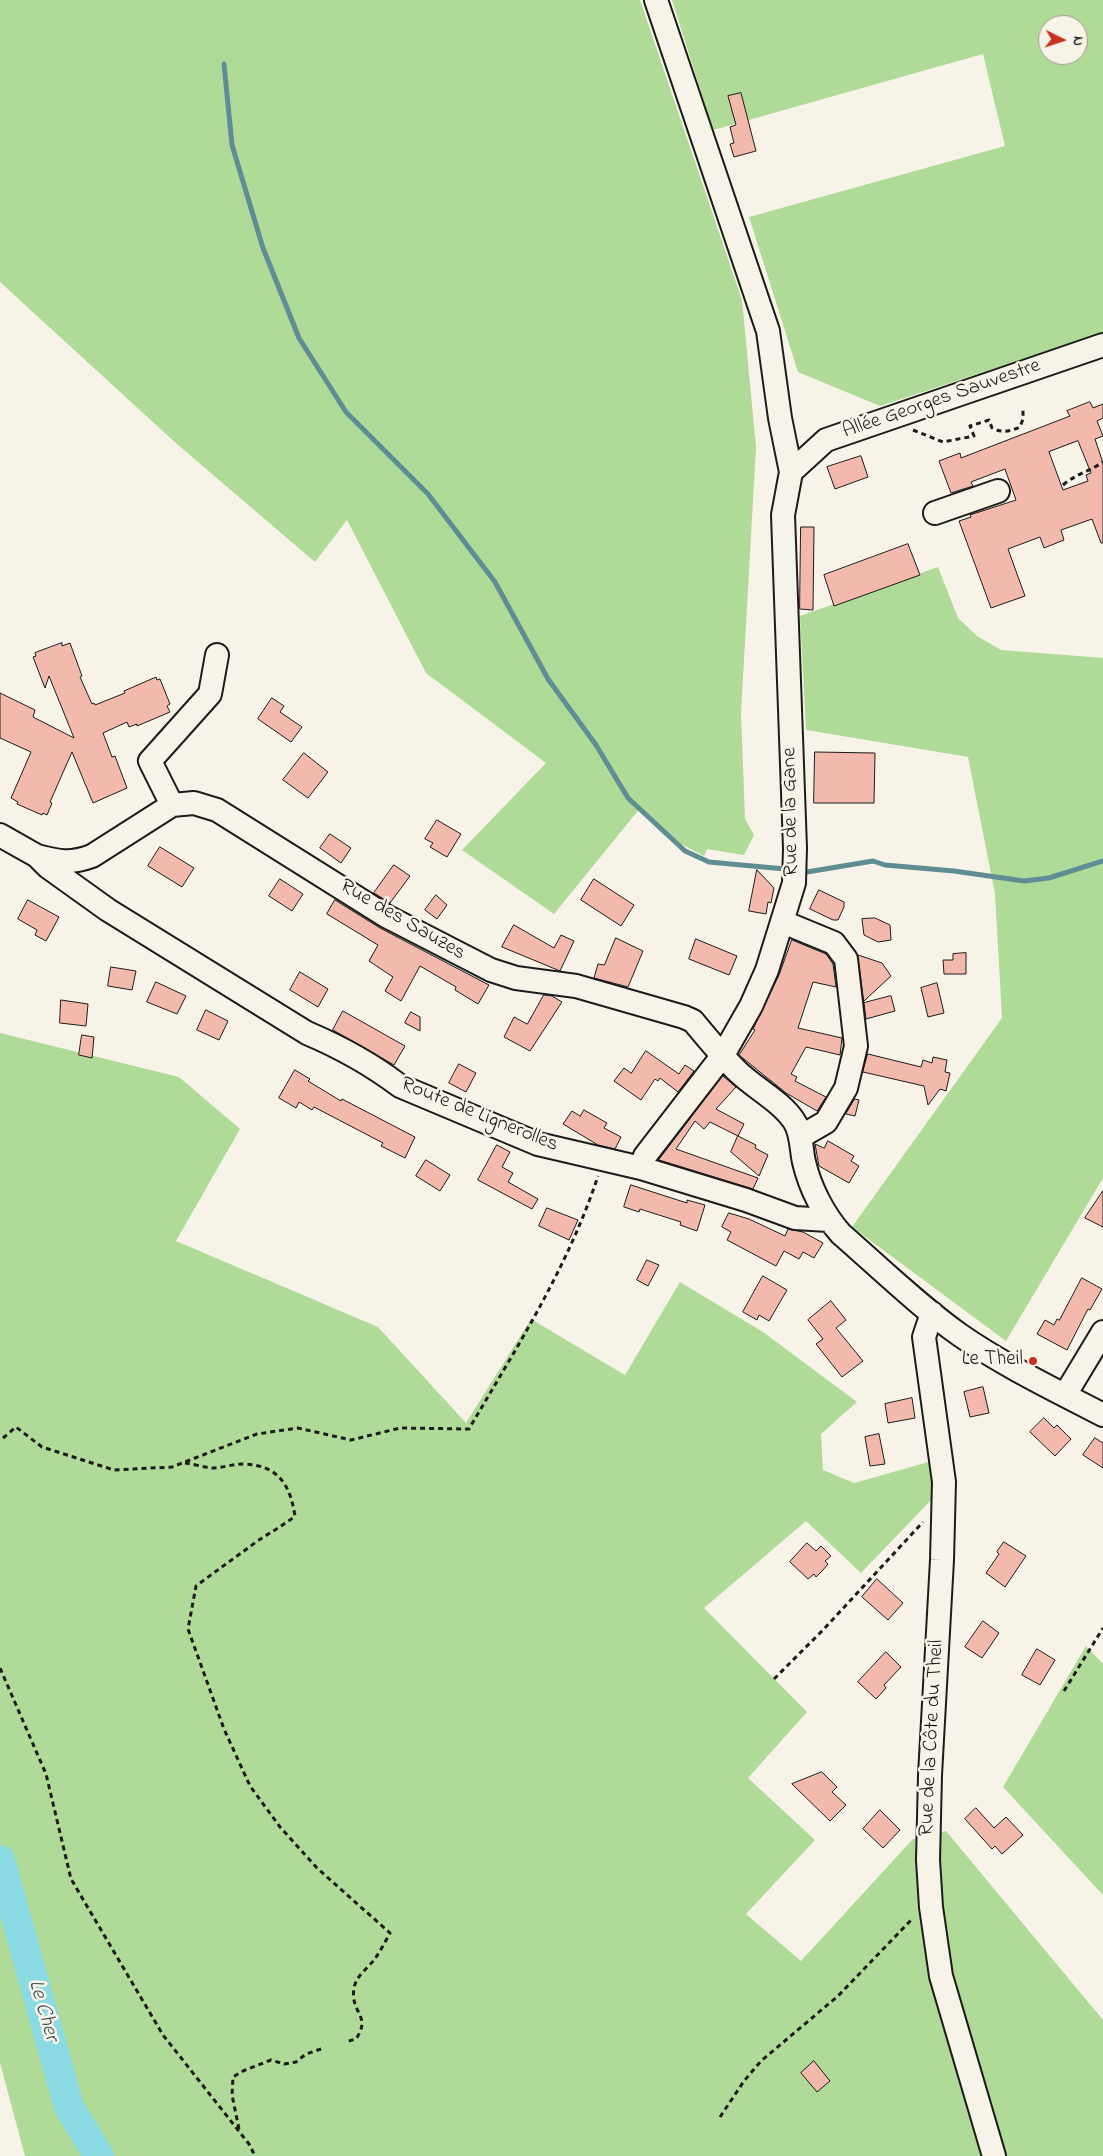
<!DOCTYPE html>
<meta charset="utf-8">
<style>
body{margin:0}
#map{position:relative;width:1103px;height:2156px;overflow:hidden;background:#f7f3e8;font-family:"Indie Flower",sans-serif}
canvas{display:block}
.north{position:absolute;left:1038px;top:15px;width:50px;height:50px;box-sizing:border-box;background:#f7f3e8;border:1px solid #9f9d96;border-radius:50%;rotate:94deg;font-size:14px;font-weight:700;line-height:20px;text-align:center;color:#1c1c1c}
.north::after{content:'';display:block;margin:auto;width:18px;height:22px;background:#c8321e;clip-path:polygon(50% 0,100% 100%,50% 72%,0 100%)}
</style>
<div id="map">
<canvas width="1103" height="2156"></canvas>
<div class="north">N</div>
</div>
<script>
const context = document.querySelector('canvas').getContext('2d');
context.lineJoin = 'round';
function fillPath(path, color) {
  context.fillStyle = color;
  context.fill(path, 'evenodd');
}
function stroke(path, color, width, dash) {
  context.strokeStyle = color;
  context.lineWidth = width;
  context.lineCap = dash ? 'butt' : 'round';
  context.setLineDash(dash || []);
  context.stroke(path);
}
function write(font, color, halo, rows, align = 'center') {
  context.font = font + ' "Indie Flower",sans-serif';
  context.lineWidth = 5;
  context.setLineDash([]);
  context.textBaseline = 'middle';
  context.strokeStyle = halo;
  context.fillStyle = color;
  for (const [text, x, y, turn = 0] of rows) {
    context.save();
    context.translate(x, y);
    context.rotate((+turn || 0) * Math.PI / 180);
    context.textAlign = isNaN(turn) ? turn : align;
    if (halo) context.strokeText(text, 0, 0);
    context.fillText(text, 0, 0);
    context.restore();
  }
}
fillPath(new Path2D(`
 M 0,0 L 640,0 L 742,300 L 756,447 L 741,713 L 745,819 L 754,835 L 744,855 L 707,849 L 704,856 L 664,835 L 641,807 L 554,914 L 462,850 L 546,763 L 426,673 L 347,520 L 315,562 L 178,445 L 0,282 Z
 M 672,0 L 1103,0 L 1103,333 L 880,406 L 798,372 L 749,217 L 1005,146 L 983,54 L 713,130 ZM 1048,25 L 1078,25 L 1078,55 L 1048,55 Z
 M 938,567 L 958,618 L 977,636 L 1001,650 L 1103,658 L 1103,1178 L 1006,1341 L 852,1227 L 1002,1018 L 995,894 L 968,757 L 806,730 L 800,616 Z
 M 0,1033 L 179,1077 L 240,1129 L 176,1241 L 378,1327 L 466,1423 L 531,1319 L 625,1375 L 680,1282 L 763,1332 L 857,1402 L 821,1434 L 823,1470 L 854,1483 L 932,1461 L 936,1495 L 861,1573 L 806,1521 L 704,1608 L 807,1712 L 748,1778 L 815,1840 L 746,1914 L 801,1961 L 913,1839 L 946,1831 L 1103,2020 L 1103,2156 L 25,2156 L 0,2063 Z
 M 1086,1646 L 1103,1664 L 1103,1895 L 1003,1787 Z`), '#b0da97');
stroke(new Path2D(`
 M 224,64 L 232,145 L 263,248 L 299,338 L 346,412 L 428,494 L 495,582 L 548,679 L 596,745 L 628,798 L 685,851 L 709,862 L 785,869
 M 807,872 L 873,861 L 885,865 L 954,871 L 1024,881 L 1049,878 L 1103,861`), '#5e8e94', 5);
stroke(new Path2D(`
 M 0,1860 L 69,2107 L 99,2156`), '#8adae4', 30);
const building = new Path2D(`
 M 741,93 L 756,151 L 734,157 L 730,144 L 734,143 L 730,127 L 736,125 L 728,96 Z
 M 1090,402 L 1093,408 L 1103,404 L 1103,418 L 1097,421 L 1103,436 L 1095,439 L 1103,463 L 1103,543 L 1101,543 L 1092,519 L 1061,530 L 1064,540 L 1044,548 L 1040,537 L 1008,549 L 1025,596 L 991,608 L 959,521 L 971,517 L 970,515 L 1016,500 L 1005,469 L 971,482 L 973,486 L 951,493 L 939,461 L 960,453 L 961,458 L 1070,416 L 1067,411 ZM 1078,441 L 1091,473 L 1086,475 L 1088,481 L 1063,490 L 1049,452 Z
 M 861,456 L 868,477 L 835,489 L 827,467 Z
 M 801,527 L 814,527 L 813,610 L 800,609 Z
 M 908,544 L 920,575 L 834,606 L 824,575 Z
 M 62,643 L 62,646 L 70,643 L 82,676 L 80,677 L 92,704 L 94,703 L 95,705 L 125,693 L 124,691 L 156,677 L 157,680 L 160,679 L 170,704 L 167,706 L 170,712 L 137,726 L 137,724 L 129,727 L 127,722 L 103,733 L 112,757 L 115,756 L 127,788 L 93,803 L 72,752 L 50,802 L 52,803 L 47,815 L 43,813 L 42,815 L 17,804 L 18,802 L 11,798 L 31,752 L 0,738 L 0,693 L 35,710 L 33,717 L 74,738 L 49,676 L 45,688 L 33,657 L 36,656 L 35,653 Z
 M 272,698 L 284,706 L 280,712 L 302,727 L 291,742 L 258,719 Z
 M 815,752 L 875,753 L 874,803 L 814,803 Z
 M 304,753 L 328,772 L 308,798 L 283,780 Z
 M 437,820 L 461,834 L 447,857 L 430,847 L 433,843 L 425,839 Z
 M 330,834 L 351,848 L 341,863 L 320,848 Z
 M 160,847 L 194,868 L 182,887 L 148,866 Z
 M 394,865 L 410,876 L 390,903 L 374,893 Z
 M 757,870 L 774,888 L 771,903 L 768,902 L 766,914 L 749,911 Z
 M 280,879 L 303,894 L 292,911 L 269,896 Z
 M 594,879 L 634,905 L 621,926 L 581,900 Z
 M 819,890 L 844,902 L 844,907 L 838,920 L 833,920 L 810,909 Z
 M 436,895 L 447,905 L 437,919 L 425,910 Z
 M 28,900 L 59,917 L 46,941 L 35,935 L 37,930 L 18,919 Z
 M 335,900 L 380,928 L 489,985 L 478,1004 L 455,990 L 456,987 L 420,966 L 401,1001 L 385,991 L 393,977 L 369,961 L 378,945 L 327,914 Z
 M 875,918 L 890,925 L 891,940 L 878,942 L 864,935 L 862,919 Z
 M 514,925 L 554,948 L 561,935 L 574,941 L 560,971 L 502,947 Z
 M 616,938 L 643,951 L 628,987 L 594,978 L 598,964 L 604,965 Z
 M 696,939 L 737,956 L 729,975 L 689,959 Z
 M 792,940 L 826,954 L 833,964 L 836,987 L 813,982 L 798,1028 L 842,1038 L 840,1055 L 806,1047 L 791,1074 L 797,1077 L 795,1081 L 826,1097 L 817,1111 L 786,1093 L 739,1055 L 755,1030 L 753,1029 L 779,975 Z
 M 966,953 L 966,974 L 944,974 L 943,960 L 953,960 L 953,954 Z
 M 858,955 L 882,963 L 891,976 L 864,1001 Z
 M 111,967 L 136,971 L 132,990 L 108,986 Z
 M 300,972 L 328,989 L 318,1007 L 290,990 Z
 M 156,982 L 186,996 L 177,1014 L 147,1002 Z
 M 937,983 L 944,1013 L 928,1017 L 921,988 Z
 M 544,995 L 552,996 L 562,1002 L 530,1051 L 504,1037 L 514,1017 L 527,1024 Z
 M 891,996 L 895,1011 L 866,1019 L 864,1003 Z
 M 61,1000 L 88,1004 L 86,1026 L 60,1023 Z
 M 206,1010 L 228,1021 L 219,1040 L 197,1030 Z
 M 343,1011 L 405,1046 L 394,1065 L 333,1030 Z
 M 411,1012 L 420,1017 L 420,1031 L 405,1023 Z
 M 82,1035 L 94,1037 L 92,1058 L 79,1055 Z
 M 646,1051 L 679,1074 L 685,1065 L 694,1071 L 678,1092 L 660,1078 L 658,1081 L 655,1079 L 641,1100 L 614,1081 L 624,1068 L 631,1073 Z
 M 868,1054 L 921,1067 L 923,1060 L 932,1063 L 933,1057 L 947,1060 L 945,1072 L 950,1073 L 946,1091 L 940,1089 L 928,1105 L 924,1086 L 863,1072 Z
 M 459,1064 L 476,1073 L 466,1092 L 449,1083 Z
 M 295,1070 L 310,1079 L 308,1081 L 341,1101 L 342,1099 L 415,1137 L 405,1158 L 381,1146 L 383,1143 L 314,1107 L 312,1110 L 299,1102 L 296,1108 L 279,1098 Z
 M 723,1076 L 736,1087 L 716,1109 L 744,1124 L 738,1136 L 710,1122 L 704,1129 L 695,1121 L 676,1149 L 758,1178 L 753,1189 L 659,1160 Z
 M 855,1099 L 859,1100 L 855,1116 L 846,1114 Z
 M 584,1110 L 607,1123 L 604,1128 L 621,1137 L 615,1149 L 598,1145 L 563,1124 L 572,1111 L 580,1116 Z
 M 738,1136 L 756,1145 L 755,1148 L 768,1155 L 759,1176 L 731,1152 Z
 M 828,1141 L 854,1156 L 851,1161 L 859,1166 L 849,1183 L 819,1166 L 815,1144 L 824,1148 Z
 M 497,1145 L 510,1152 L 502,1167 L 513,1173 L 508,1182 L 538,1199 L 532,1209 L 478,1180 Z
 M 426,1160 L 450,1175 L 440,1191 L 416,1176 Z
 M 631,1185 L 687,1203 L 687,1200 L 705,1205 L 697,1231 L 680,1225 L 681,1222 L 640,1209 L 639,1212 L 624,1207 Z
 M 1103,1191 L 1103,1227 L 1085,1218 Z
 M 547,1208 L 578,1220 L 569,1240 L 539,1226 Z
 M 729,1213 L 749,1219 L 785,1236 L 788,1229 L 803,1232 L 823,1243 L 814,1258 L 803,1252 L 799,1259 L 784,1251 L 776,1266 L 727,1240 L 731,1232 L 722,1227 Z
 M 647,1260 L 659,1265 L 648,1286 L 637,1280 Z
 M 763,1276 L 787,1290 L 769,1321 L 759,1315 L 757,1320 L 743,1312 Z
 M 1082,1278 L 1102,1289 L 1090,1310 L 1088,1309 L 1067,1350 L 1037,1334 L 1045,1320 L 1054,1325 L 1057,1319 L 1059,1320 Z
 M 831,1301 L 846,1320 L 836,1328 L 863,1361 L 842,1377 L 816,1344 L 823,1339 L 808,1320 Z
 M 983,1387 L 989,1413 L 970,1417 L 964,1392 Z
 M 912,1398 L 915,1418 L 888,1423 L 885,1404 Z
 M 1044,1418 L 1054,1428 L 1057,1425 L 1071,1439 L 1055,1456 L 1030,1432 Z
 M 879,1434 L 885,1464 L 870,1466 L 865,1437 Z
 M 1095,1438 L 1103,1443 L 1103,1468 L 1083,1455 Z
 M 1004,1542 L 1026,1556 L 1005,1587 L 986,1573 L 999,1554 L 997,1552 Z
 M 807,1543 L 816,1551 L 821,1546 L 831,1556 L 825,1561 L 828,1564 L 823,1570 L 816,1577 L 814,1574 L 808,1579 L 790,1562 Z
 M 877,1579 L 903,1603 L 888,1620 L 862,1597 Z
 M 983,1621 L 999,1633 L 982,1658 L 965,1647 Z
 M 1037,1649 L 1055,1660 L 1040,1685 L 1022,1675 Z
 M 886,1652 L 901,1667 L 884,1685 L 886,1688 L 876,1699 L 858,1682 Z
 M 822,1772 L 837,1787 L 832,1792 L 846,1805 L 830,1821 L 792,1784 Z
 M 976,1808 L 994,1828 L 1006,1817 L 1023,1835 L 1002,1854 L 995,1846 L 992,1849 L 965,1819 Z
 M 880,1810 L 900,1830 L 883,1848 L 863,1829 Z
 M 814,2061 L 830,2081 L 817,2092 L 801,2073 Z`);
fillPath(building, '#f3b9ac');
stroke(building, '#1c1c1c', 1);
const minor = new Path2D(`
 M 791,472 L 826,440 L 1103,345
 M 935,513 L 998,491
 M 172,805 L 150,761 L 210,694 L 217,655
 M 0,835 L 37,856 L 48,867 L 108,910 L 307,1033 C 340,1047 371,1064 400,1086 L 538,1144 L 641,1168 L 746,1200 L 795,1218 L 828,1220
 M 37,856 C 60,862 70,864 92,856 L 172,805 L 194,803 L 217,810 L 386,916 L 491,970 L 516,978 L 576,986 L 684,1017 L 693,1021 C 707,1038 721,1055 736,1070 C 754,1088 781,1101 794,1121 C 802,1133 801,1149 804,1162 C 810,1188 824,1215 841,1234 C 880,1268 918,1305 960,1335 C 1003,1365 1057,1391 1103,1415
 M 783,922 L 834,943 L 846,959 L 856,1046 L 846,1088 L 826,1122 L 800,1137
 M 641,1168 L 645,1156 L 723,1055 L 751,1006 L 767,970 L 794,883 L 795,848 L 783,515 L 791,472 L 780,418 L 768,331 L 656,0
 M 932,1313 L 924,1337 L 944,1482 L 942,1560 L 930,1775 L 928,1860 L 931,1907 L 941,1976 L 994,2156
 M 1065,1395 L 1103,1332`);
stroke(minor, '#1c1c1c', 26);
stroke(new Path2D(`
 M 913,430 L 943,442 L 974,436 L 970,426 L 989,420 L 992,428 C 1002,433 1009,432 1020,427 L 1023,419 L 1023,408
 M 1063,485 C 1076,474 1090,471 1103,462
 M 3,1438 L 16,1427 L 42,1447 L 114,1470 L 172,1467 L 257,1434 L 298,1428 L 351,1440 L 400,1428 L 469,1429 C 517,1347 568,1267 598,1176
 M 185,1463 C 193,1464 203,1467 212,1468 C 222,1468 233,1464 243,1464 C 278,1465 290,1484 295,1516 C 283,1526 269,1533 256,1542 C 236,1557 216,1571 196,1586 L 188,1629 L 224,1729 L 250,1786 L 280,1827 L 317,1868 L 390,1933 C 385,1942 380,1952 374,1960 C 367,1969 356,1976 354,1988 C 350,2014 372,2015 356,2039 L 345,2042
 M 0,1668 L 46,1774 L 71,1879 L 163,2035 L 249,2144 L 255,2156
 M 774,1679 L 823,1630 L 923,1522
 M 1064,1691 L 1103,1628
 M 720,2117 L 744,2081 L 761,2061 L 838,1996 L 913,1918
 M 239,2129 L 232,2095 L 233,2077 L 243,2071 L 271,2060 L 284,2064 L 296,2062 L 306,2054 L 324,2048`), '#1c1c1c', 3, [5, 4]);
stroke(minor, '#f7f3e8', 22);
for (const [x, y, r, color] of [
 [1033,1361,5,"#c8321e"]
]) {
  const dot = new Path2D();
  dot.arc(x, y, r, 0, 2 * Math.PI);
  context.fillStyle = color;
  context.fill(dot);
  stroke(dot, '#f7f3e8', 2);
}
write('21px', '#1c1c1c', '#f7f3e8', [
 ["Allée Georges Sauvestre",942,400,-19],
 ["Rue de la Gane",792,812,-91],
 ["Rue des Sauzes",402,921,30],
 ["Route de Lignerolles",479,1116,22],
 ["Rue de la Côte du Theil",933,1738,-87]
]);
write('21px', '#1c1c1c', '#f7f3e8', [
 ["Le Theil",1023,1361]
], 'right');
write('italic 22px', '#3d5558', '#f7f3e8', [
 ["Le Cher",42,2011,74]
]);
</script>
